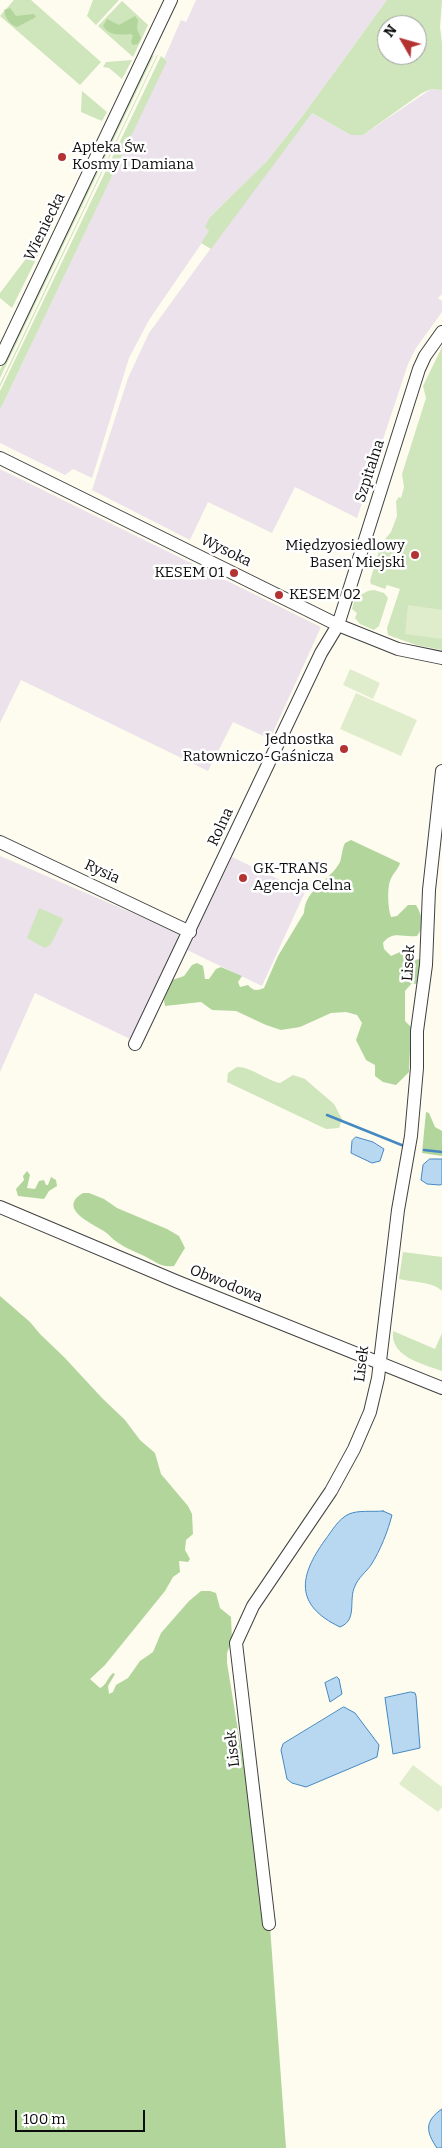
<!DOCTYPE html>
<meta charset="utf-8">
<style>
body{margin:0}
#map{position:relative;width:442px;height:2148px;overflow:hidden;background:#fefcef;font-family:Bitter,serif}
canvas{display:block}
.north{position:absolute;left:377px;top:15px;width:50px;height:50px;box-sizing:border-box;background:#fff;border:1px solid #9e9e9e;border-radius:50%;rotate:308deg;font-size:14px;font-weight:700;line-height:20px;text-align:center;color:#0d0d0d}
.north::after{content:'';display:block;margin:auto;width:18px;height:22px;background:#b23331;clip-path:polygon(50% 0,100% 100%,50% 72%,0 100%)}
.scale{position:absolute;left:15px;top:2110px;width:130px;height:22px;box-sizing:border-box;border:2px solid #0d0d0d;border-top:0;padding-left:6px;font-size:15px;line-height:18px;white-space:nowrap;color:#0d0d0d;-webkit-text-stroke:4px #fff;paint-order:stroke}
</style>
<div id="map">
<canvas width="442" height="2148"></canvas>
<div class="north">N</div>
<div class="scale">100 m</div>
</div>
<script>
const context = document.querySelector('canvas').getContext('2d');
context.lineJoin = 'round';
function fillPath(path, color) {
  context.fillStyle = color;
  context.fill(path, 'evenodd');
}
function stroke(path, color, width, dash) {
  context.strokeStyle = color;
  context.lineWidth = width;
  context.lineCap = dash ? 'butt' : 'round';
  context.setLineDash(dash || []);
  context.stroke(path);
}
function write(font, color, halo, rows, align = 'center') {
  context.font = font + ' Bitter,serif';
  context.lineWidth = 5;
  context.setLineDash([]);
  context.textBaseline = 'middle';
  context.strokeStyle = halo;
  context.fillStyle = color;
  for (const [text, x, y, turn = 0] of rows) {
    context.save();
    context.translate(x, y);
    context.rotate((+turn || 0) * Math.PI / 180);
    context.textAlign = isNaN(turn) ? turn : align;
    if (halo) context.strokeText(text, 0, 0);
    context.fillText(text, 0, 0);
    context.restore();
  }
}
fillPath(new Path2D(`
 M 196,0 L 387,0 L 304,114 L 267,161 L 210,217 L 210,231 L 149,320 L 129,358 L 92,478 L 73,469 L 65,475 L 0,443 L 0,410 L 167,60 L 164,59 L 181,20 L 186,22 Z
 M 431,89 L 442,90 L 442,294 L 438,298 L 442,301 L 442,312 L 416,348 L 408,364 L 357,518 L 295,487 L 272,533 L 208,502 L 190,540 L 92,490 L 128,378 L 149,333 L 262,178 L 312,113 L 351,135 L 363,135 Z
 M 0,469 L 321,627 L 270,739 L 233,722 L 208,771 L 21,680 L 0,723 Z
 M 0,856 L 181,934 L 132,1040 L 35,993 L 0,1072 Z
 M 232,857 L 305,892 L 262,986 L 187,950 Z`), '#ebe2eb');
fillPath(new Path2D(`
 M 14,0 L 31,0 L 101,62 L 80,85 L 0,16 Z
 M 93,0 L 119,0 L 96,25 L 87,16 Z
 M 387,0 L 442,0 L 440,27 L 442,43 L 442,90 L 431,89 L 422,93 L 363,135 L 351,135 L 312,113 L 211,249 L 201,243 L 209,231 L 205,227 L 210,217 L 267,161 L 304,114 ZM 387,25 L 417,25 L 417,55 L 387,55 Z
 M 122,1 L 148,25 L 133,57 L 98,26 Z
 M 154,55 L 0,378 L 0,370 L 149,58 Z
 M 157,55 L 158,55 L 0,387 L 0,384 Z
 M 161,56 L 167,61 L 0,410 L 0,391 Z
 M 132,60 L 122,79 L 109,68 L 103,67 L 106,62 Z
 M 82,91 L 107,112 L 102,121 L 81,112 Z
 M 47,219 L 52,222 L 53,225 L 12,308 L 0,298 L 0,293 L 28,256 Z
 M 442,347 L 442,650 L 416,645 L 388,635 L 387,628 L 400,589 L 387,585 L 385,589 L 371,584 L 370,581 L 381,544 L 391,532 L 397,516 L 396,501 L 399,497 L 401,498 L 404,487 L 402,474 L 426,398 L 423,386 Z
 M 374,590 L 384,593 L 388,598 L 379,626 L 374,630 L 360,624 L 355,618 L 357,613 L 352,609 L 355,598 L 368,591 Z
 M 39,908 L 62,918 L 63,920 L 51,944 L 45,948 L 27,938 Z
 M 237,1067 C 249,1066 266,1080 280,1083 L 293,1075 L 305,1079 L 313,1086 L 334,1104 L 342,1119 L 339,1128 L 326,1129 L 227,1082 L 228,1073 Z
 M 403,1252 L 442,1257 L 442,1291 C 434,1282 412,1282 399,1279 Z
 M 393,1331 L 435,1349 L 442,1333 L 442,1371 C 423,1364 390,1357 393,1331 Z`), '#cfe5bb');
fillPath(new Path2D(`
 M 10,8 L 16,16 L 34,14 L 36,17 L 17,27 C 9,24 6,19 4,10 Z
 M 135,16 L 138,20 L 137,29 L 141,38 L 138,44 L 133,45 L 131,42 L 133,36 L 131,34 C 121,35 109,36 103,26 L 107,19 L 119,25 Z
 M 351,840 L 400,863 C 398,870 392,874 390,881 C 387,889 388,909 391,917 L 397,916 L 408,905 L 416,905 C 422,915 425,926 417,936 C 403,938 393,930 383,943 L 384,949 L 391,956 L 400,952 L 410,964 L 415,960 L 420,959 L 420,978 L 416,984 L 412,983 L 405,991 L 405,1021 L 411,1027 L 409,1072 L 396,1085 L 383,1082 L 375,1076 L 375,1065 L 366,1060 L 356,1040 L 362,1023 L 357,1015 L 346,1012 L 331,1013 L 300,1027 L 281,1030 L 266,1025 L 236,1011 L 212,1010 L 201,1002 L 165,1006 L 164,1000 L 172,980 L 184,976 L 192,965 L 197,963 L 203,966 L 205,979 L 209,979 L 216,969 L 221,967 L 242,976 L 238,982 L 240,987 L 248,985 C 253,991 257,991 264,988 L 278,956 L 304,913 C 305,889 330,881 340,862 C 342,856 342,849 345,843 Z
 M 426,1112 L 429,1113 L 435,1127 L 442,1131 L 442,1156 L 422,1153 Z
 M 27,1171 L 30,1175 L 27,1188 L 35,1189 L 39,1181 L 44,1180 L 46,1185 L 48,1185 L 51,1177 L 56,1180 L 57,1186 L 49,1191 L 44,1199 L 18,1196 L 16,1189 L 24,1180 L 23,1176 Z
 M 83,1193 L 89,1193 L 104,1199 L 117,1208 L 167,1229 L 179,1236 L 185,1248 L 174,1266 C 160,1268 154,1260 142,1255 C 134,1251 125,1248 117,1242 C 112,1239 108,1233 102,1230 C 91,1223 57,1208 83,1193 Z
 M 0,1296 L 30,1322 L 40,1334 L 64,1357 L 102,1398 L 125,1420 L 140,1440 L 155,1453 L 161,1474 L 188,1506 L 192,1514 L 193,1534 L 186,1540 L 185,1550 L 190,1559 L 188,1562 L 179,1561 L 180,1572 L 173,1577 L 165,1591 L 105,1665 L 90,1679 L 100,1688 C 107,1685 107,1678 113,1673 L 115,1674 L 108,1686 L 109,1694 L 113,1692 L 116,1685 L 128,1678 L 140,1661 L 153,1652 L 161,1633 L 189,1601 L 201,1591 L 210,1591 L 216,1593 L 220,1608 L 231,1617 L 232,1640 L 227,1653 L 227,1663 L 270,1926 L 286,2148 L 0,2148 Z`), '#b2d59c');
fillPath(new Path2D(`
 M 408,605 L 442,610 L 442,639 L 405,634 Z
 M 350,669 L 380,683 L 373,699 L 343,685 Z
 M 356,693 L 417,720 L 401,756 L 340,729 Z
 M 413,1765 L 442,1787 L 442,1807 L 438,1812 L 399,1784 Z`), '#e0edcc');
const water = new Path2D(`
 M 356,1137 L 373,1142 L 384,1149 L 380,1161 L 372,1163 L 351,1153 L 352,1141 Z
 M 430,1159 L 442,1159 L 442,1184 L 440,1185 L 427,1184 L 421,1180 L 423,1165 Z
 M 383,1511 L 392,1515 C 388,1531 380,1551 371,1565 C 366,1572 358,1578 355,1586 C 348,1600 358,1620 340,1627 C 294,1605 299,1576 325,1540 C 332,1531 338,1519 349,1514 C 358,1510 373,1512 383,1511 Z
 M 337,1677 L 339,1679 L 342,1694 L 330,1702 L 325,1683 Z
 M 411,1692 L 415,1693 L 416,1696 L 420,1748 L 393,1754 L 385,1698 Z
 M 344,1707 L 355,1713 L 379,1745 L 377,1757 L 306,1787 L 292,1783 L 287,1779 L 281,1750 L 283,1744 Z
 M 442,2109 L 442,2148 L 437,2148 C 426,2132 424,2121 442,2109 Z`);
fillPath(water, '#b8d8f1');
stroke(water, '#4588c2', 1);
stroke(new Path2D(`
 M 327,1115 L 404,1146
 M 424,1150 L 442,1152`), '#4588c2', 2.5);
const minor = new Path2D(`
 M 0,359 L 171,0
 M 0,458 L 338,625 L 398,649 L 442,658
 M 0,842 L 190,932
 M 135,1044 L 321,653 L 338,625 L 419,369 L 425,356 L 442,332
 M 0,1207 L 178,1282 L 442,1388
 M 269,1924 L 236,1643 L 253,1606 L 331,1491 L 354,1449 L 370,1412 L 378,1378 L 398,1210 L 411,1136 L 417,1068 L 417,1031 L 426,965 L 429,890 L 442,771`);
stroke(minor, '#404040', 14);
stroke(minor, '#fff', 12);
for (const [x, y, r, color] of [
 [62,157,5,"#b23331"],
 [415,555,5,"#b23331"],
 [234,573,5,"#b23331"],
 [279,595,5,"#b23331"],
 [344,749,5,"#b23331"],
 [243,878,5,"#b23331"]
]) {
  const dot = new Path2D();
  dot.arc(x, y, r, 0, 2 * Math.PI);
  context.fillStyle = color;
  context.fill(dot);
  stroke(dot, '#fff', 2);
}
write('15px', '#0d0d0d', '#fff', [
 ["Apteka Św.",72,148],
 ["Kosmy I Damiana",72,165],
 ["Międzyosiedlowy",405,546,"right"],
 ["Basen Miejski",405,563,"right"],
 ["KESEM 01",224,573,"right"],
 ["KESEM 02",289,595],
 ["Jednostka",334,740,"right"],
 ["Ratowniczo-Gaśnicza",334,757,"right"],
 ["GK-TRANS",253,869],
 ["Agencja Celna",253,886]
], 'left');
write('15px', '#0d0d0d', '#fff', [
 ["Wieniecka",45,227,-64],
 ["Szpitalna",370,471,-72],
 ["Wysoka",226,551,26],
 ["Rolna",221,827,-65],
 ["Rysia",102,872,25],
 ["Lisek",409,963,-86],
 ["Obwodowa",226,1284,22],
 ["Lisek",362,1364,-83],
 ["Lisek",233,1749,-97]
]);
</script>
